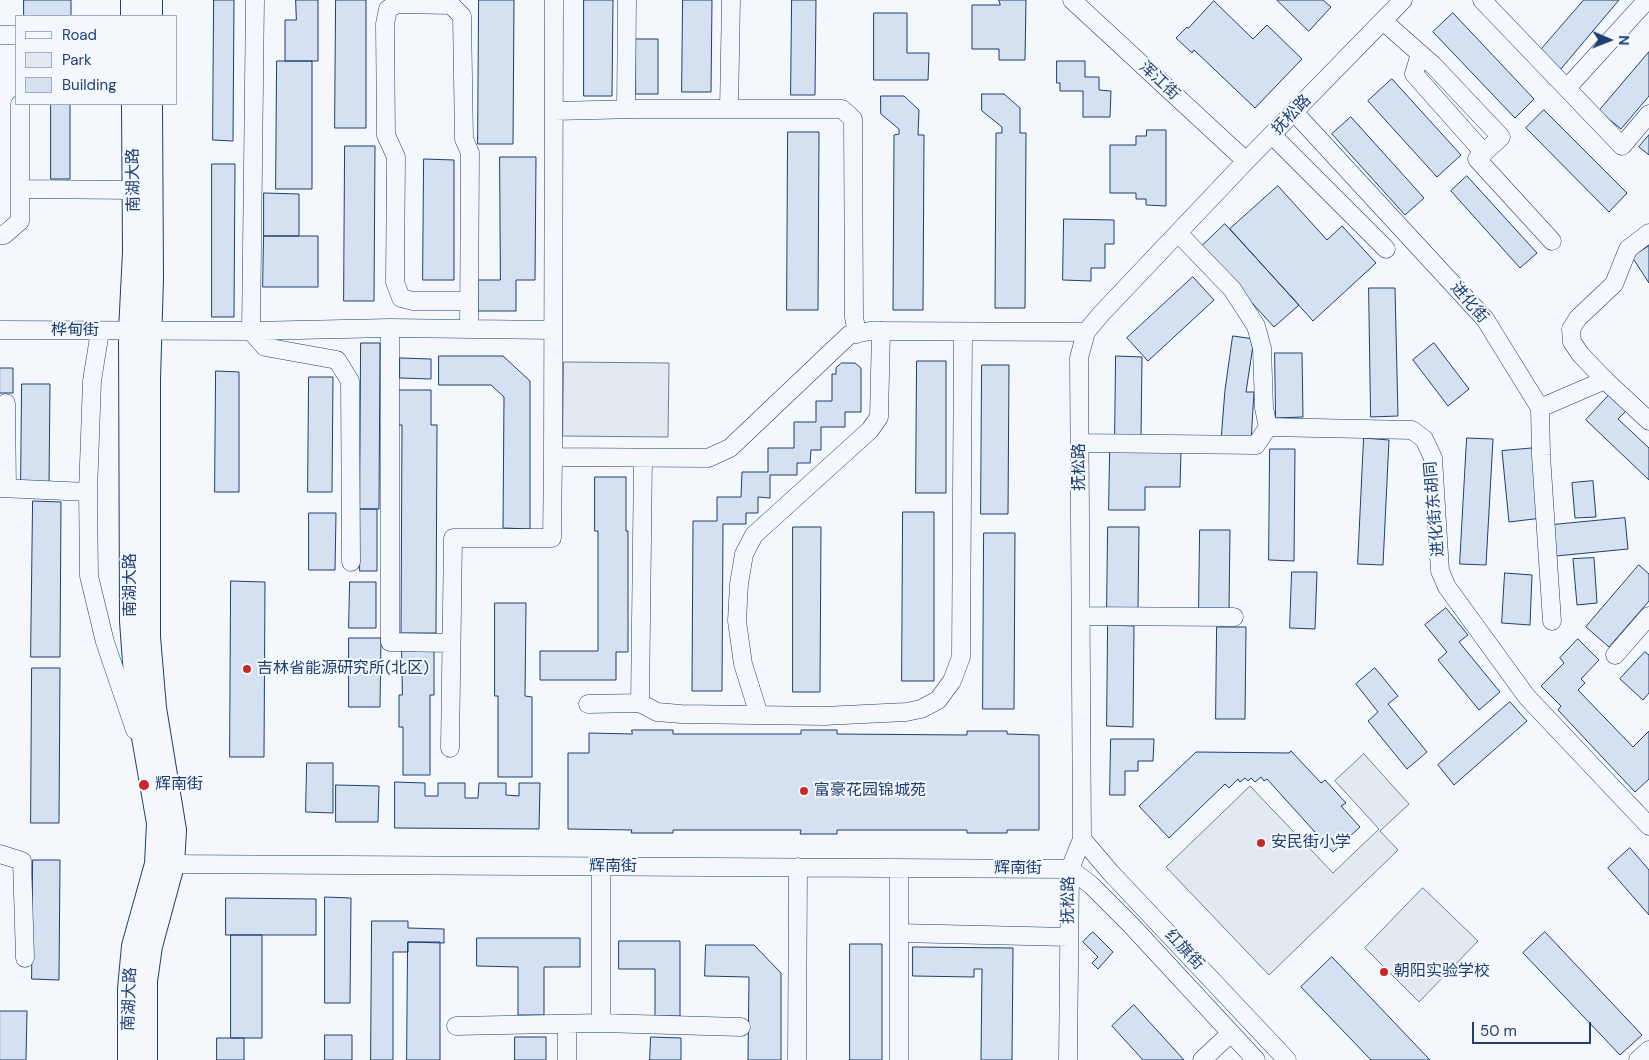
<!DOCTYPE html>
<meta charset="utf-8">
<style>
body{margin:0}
#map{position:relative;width:1649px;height:1060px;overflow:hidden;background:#f4f7fb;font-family:"DM Sans",sans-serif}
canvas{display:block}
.legend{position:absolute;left:15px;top:15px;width:162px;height:90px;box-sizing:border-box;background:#f4f7fb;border:1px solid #9eadc5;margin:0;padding:6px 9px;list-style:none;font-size:15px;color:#1d3f73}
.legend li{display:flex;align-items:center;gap:10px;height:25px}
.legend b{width:25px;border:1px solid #9eadc5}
.north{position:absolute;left:1584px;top:15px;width:50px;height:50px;-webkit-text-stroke:4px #f4f7fb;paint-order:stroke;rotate:91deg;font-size:14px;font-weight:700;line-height:20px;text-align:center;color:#1d3f73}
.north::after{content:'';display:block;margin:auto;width:18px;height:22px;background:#1d3f73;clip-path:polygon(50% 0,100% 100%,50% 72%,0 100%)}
.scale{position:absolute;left:1472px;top:1022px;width:119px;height:22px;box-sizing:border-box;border:2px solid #1d3f73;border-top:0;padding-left:6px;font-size:15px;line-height:18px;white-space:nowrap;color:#1d3f73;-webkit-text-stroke:4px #f4f7fb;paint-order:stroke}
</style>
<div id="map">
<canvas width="1649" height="1060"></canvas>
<ul class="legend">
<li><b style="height:6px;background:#f4f7fb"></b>Road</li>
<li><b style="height:14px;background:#e3e9f0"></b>Park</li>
<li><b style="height:14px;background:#d5e0f0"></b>Building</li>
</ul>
<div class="north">N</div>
<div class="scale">50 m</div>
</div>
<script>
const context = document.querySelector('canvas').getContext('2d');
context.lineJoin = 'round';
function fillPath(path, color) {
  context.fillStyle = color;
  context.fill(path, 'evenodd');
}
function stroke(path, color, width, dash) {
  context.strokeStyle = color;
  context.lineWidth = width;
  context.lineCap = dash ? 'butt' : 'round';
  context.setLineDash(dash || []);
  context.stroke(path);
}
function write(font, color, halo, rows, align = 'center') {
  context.font = font + ' "DM Sans","Noto Sans SC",sans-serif';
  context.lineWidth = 4;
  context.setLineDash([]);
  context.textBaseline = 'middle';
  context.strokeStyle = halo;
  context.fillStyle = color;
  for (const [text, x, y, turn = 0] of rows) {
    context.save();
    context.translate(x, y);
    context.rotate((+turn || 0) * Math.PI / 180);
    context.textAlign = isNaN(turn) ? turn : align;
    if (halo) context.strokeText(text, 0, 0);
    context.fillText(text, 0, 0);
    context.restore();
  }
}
const green = new Path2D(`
 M 564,362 L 669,363 L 668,437 L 563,436 Z
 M 1364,754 L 1409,804 L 1380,831 L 1398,850 L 1269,975 L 1166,867 L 1250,786 L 1333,873 L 1379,829 L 1335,781 Z
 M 1423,888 L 1478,941 L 1419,1002 L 1365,948 Z`);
fillPath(green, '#e3e9f0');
stroke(green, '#687fa3', 1);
const building = new Path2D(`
 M 24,0 L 71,0 L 71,16 L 24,16 Z
 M 214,0 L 234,0 L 233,141 L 213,140 Z
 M 296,0 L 318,0 L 318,61 L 285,61 L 285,20 L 296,20 Z
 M 336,0 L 366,0 L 366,128 L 335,128 Z
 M 479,0 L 514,0 L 513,144 L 478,144 Z
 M 584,0 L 613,0 L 612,96 L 584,96 Z
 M 683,0 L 712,0 L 711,92 L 682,92 Z
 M 792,0 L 816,0 L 815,95 L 791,95 Z
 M 999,0 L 1026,0 L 1025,60 L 999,60 L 999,49 L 972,49 L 972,5 L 1000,5 Z
 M 1277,0 L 1323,0 L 1331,7 L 1309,31 Z
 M 1584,0 L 1619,0 L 1560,70 L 1539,52 Z
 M 1214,1 L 1253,39 L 1267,25 L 1302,59 L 1255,108 L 1194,50 L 1192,53 L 1176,38 L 1187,27 L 1188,28 Z
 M 874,13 L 907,13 L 907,53 L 929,53 L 928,80 L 874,80 Z
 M 1453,13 L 1534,99 L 1515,118 L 1433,32 Z
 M 636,39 L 658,39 L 658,94 L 636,94 Z
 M 1649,52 L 1649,96 L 1621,129 L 1599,111 Z
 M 277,61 L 312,61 L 312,189 L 276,189 Z
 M 1057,61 L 1085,61 L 1085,77 L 1099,77 L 1099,90 L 1111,91 L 1110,117 L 1083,117 L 1083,91 L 1060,91 L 1060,83 L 1057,83 Z
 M 1392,79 L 1461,155 L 1437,177 L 1368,101 Z
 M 982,94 L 1004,94 L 1020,108 L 1020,133 L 1026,133 L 1025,308 L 995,308 L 996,133 L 1002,133 L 1002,127 L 982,111 Z
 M 881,96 L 904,96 L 919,110 L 918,135 L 924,135 L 923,310 L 893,310 L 894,135 L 899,134 L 899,129 L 881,114 Z
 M 51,104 L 70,104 L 70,179 L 51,179 Z
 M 1544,110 L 1627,193 L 1609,212 L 1526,128 Z
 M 1351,117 L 1424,198 L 1405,215 L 1332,134 Z
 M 1147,130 L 1166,130 L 1166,206 L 1146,205 L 1146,199 L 1136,199 L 1136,193 L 1110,193 L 1110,145 L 1136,145 L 1136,136 L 1146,136 Z
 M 788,132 L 819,132 L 818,310 L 787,310 Z
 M 1649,135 L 1649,155 L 1639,147 Z
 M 345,146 L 375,146 L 374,301 L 344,301 Z
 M 500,157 L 536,157 L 535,280 L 516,280 L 516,311 L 478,311 L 478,280 L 500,280 Z
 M 424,159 L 454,160 L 454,280 L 423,280 Z
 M 212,164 L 235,164 L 234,317 L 212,317 Z
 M 1467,176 L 1537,253 L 1520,268 L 1451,191 Z
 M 1278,186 L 1327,240 L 1342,226 L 1376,263 L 1313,321 L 1230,229 Z
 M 264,193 L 299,194 L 299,236 L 264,236 Z
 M 1064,219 L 1114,220 L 1114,244 L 1105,244 L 1105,268 L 1091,268 L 1091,281 L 1063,280 Z
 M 1225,224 L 1299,305 L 1274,327 L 1201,247 Z
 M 264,236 L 318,236 L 318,287 L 263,287 Z
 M 1649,246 L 1649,283 L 1632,257 Z
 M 1193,277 L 1214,300 L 1148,361 L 1127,338 Z
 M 1369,288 L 1395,288 L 1398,416 L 1371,417 Z
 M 1233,336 L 1254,339 L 1246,392 L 1254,392 L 1251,442 L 1221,440 L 1225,390 Z
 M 361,343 L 380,343 L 379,509 L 360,509 Z
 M 1434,343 L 1469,389 L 1448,406 L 1413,360 Z
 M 1275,353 L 1302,353 L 1303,417 L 1276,418 Z
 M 439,356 L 503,356 L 530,381 L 530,529 L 503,528 L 504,397 L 491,385 L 439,385 Z
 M 1116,356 L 1142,357 L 1141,437 L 1115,437 Z
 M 400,358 L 431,359 L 431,379 L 400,378 Z
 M 917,361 L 946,361 L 946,493 L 916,493 Z
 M 842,363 L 855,363 L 861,368 L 861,412 L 845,412 L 845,427 L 821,427 L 821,450 L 811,450 L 810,463 L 797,463 L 797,475 L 770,475 L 770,498 L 758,497 L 758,513 L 746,513 L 746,524 L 723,524 L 722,691 L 692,691 L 693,521 L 717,521 L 717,497 L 741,497 L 742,472 L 768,472 L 768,448 L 794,448 L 794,422 L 816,422 L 816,401 L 832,401 L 832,374 L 836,374 L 836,368 Z
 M 982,365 L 1009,365 L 1008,514 L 981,514 Z
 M 0,368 L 13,368 L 13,393 L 0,393 Z
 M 216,371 L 239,372 L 239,492 L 215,492 Z
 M 309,377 L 333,377 L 332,492 L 308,492 Z
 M 22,384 L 50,384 L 49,485 L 21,484 Z
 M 399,390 L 431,390 L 431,425 L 437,425 L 436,633 L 401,633 L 402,425 L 399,425 Z
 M 1611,393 L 1628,409 L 1618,419 L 1649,448 L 1649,480 L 1586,420 Z
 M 1364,438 L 1389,440 L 1383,565 L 1358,564 Z
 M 1467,438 L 1493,439 L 1486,565 L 1460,564 Z
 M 1536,448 L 1542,518 L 1509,522 L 1502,451 Z
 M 1270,449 L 1295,449 L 1294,561 L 1269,560 Z
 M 1110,451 L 1181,452 L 1180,487 L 1145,487 L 1145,510 L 1109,510 Z
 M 595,477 L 626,477 L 626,531 L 628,531 L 628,652 L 616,652 L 616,680 L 540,680 L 540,651 L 598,651 L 598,531 L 595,531 Z
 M 1593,481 L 1596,517 L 1575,518 L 1572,483 Z
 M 33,501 L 61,502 L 60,657 L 31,657 Z
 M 360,509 L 377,509 L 377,571 L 360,571 Z
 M 903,512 L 934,512 L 934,681 L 902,681 Z
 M 309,513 L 336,513 L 335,570 L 309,570 Z
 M 1625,518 L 1628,549 L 1556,556 L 1552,525 Z
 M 793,527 L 821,527 L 820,692 L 793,692 Z
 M 1108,527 L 1139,527 L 1138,610 L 1107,610 Z
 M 1200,530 L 1230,530 L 1229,610 L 1199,609 Z
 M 984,533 L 1015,533 L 1014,709 L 983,709 Z
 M 1594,558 L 1597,603 L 1577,605 L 1573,559 Z
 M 1639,565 L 1649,574 L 1649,601 L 1609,647 L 1586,627 Z
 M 1292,572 L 1317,572 L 1315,629 L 1290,628 Z
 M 1505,573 L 1532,575 L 1530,625 L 1502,623 Z
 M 231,581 L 265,582 L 264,757 L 230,757 Z
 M 350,582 L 376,582 L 376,628 L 349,628 Z
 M 495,603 L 526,603 L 525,696 L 532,697 L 532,777 L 498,777 L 498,696 L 495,696 Z
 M 1446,608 L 1468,635 L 1459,642 L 1500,692 L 1479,710 L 1438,660 L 1447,652 L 1425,625 Z
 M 1108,625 L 1134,626 L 1133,727 L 1107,726 Z
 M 1217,627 L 1246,627 L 1245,719 L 1216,719 Z
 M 349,638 L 381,638 L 380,707 L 349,707 Z
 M 1578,639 L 1599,660 L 1581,679 L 1585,683 L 1578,690 L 1633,747 L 1649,731 L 1649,779 L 1635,792 L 1558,710 L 1561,706 L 1541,686 L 1564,663 L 1560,658 Z
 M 402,651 L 434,651 L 434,695 L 430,695 L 430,775 L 403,775 L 403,727 L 399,727 L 399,695 L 402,695 Z
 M 1645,652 L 1649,655 L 1649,693 L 1643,700 L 1620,679 Z
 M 32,668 L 60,668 L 59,823 L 31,823 Z
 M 1375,668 L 1398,696 L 1388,704 L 1427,752 L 1407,769 L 1368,721 L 1378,712 L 1356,684 Z
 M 1510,702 L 1527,721 L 1454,785 L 1438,765 Z
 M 632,730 L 673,730 L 673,734 L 801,734 L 801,730 L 837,730 L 837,734 L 967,735 L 967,731 L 1007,731 L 1007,734 L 1039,735 L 1039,830 L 1007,830 L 1007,833 L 967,833 L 967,830 L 837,830 L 837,834 L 800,834 L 801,830 L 673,830 L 673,833 L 631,833 L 632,830 L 568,829 L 568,753 L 589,753 L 589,733 L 632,734 Z
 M 1111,739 L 1154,739 L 1153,761 L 1138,761 L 1138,771 L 1125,771 L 1125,795 L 1110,795 Z
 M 1291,751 L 1321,783 L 1325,780 L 1346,803 L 1341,806 L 1360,827 L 1333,852 L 1267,779 L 1264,781 L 1261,777 L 1255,782 L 1251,778 L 1248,781 L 1245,778 L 1240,782 L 1238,779 L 1229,788 L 1225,784 L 1169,838 L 1139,806 L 1196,752 L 1289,753 Z
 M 307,763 L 333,763 L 333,813 L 306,812 Z
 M 395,782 L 425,783 L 425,796 L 438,796 L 438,783 L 465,783 L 465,798 L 478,798 L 479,783 L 506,783 L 506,795 L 519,796 L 519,783 L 540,783 L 539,829 L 395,828 Z
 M 336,785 L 379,786 L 378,822 L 336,822 Z
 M 1630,848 L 1649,870 L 1649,915 L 1608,868 Z
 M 33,860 L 60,860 L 59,980 L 32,979 Z
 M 325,897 L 351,898 L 350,1003 L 325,1003 Z
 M 226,898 L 316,899 L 316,935 L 226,935 Z
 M 372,921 L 408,921 L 408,928 L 444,929 L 444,943 L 408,942 L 408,952 L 393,952 L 393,1060 L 371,1060 Z
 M 1093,932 L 1113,952 L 1098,969 L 1092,963 L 1098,957 L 1083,942 Z
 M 1545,932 L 1642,1035 L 1620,1055 L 1523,953 Z
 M 231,935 L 262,935 L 262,1038 L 231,1038 Z
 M 477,938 L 580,938 L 580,967 L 544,967 L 544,1015 L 518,1015 L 518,967 L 477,966 Z
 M 619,941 L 680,941 L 680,1016 L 655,1016 L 655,969 L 619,969 Z
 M 408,942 L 440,942 L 440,1060 L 407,1060 Z
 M 850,944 L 882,944 L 882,1060 L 850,1060 Z
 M 706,945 L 754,945 L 781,973 L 781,1060 L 748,1060 L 749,977 L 705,976 Z
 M 913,947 L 1013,948 L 1012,1060 L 981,1060 L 982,969 L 974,969 L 974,977 L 913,976 Z
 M 1332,957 L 1430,1060 L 1371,1060 L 1301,987 Z
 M 1134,1005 L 1184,1060 L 1143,1060 L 1112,1026 Z
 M 0,1011 L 27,1011 L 26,1060 L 0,1060 Z
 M 325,1035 L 352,1035 L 352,1060 L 325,1060 Z
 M 515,1037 L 546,1037 L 546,1060 L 515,1060 Z
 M 651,1037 L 681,1038 L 681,1060 L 650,1060 Z
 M 217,1038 L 244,1038 L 244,1060 L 217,1060 Z`);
fillPath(building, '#d5e0f0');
stroke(building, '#1d3f73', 1);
const minor = new Path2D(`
 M 255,0 L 251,331 L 265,347 L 337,360 L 350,381 L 351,562
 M 554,0 L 553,457 L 708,458 L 730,448 L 849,335 L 870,331 L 1086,332
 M 1072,0 L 1246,161
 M 1482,0 L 1622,146 L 1649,114
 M 1383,21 L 1433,65 L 1501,137 L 1477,159 L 1552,241
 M 0,35 L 16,35
 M 1420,54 L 1414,74 L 1484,153
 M 1567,88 L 1647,0
 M 626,109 L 627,0
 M 729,109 L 731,0
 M 554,111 L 637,109 L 842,109 L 853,119 L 854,317 L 857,334
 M 1295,113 L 1485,319 L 1540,408 L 1605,380 L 1649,421
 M 1272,135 L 1386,249
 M 21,189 L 134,190
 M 1178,233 L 1232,289 L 1256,326 L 1262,348 L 1264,408 L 1268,427 L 1412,430 L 1424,439 L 1433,458 L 1440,571 L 1447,587 L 1527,697 L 1649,826
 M 0,235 L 4,235 L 20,221 L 20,104
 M 390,328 L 553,330
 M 469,329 L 470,153 L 464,139 L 462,16 L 451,5 L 397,4 L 388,9 L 385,24 L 386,135 L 396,157 L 395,282 L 401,298 L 413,301 L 469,301
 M 0,330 L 251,331 L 390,328 L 390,642 L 451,643
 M 100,331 L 92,381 L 88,492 L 89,576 L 105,642 L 135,730
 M 1605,380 L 1581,355 L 1572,342 L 1571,329 L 1578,318 L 1614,284 L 1628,249 L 1649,233
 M 6,403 L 7,488
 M 1540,408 L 1541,455 L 1552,621
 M 1080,443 L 1256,445 L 1268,427
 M 0,488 L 88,492
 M 1081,616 L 1234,617
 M 1615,655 L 1649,616
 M 640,703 L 643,458
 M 588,704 L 640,703 L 657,712 L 681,714 L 824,716 L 906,712 L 921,709 L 938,700 L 952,681 L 961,657 L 963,332
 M 759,715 L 743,664 L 737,621 L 739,584 L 744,554 L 754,535 L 870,430 L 879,417 L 881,331
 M 450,748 L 453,538 L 552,538 L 553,457
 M 1082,839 L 1111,873 L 1287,1060
 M 0,854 L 22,861 L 25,958
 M 162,864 L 1070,869
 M 899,868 L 899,933 L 1069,937
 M 1070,869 L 1091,885 L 1130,924 L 1256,1060
 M 601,1023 L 601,867
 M 456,1026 L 601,1023 L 741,1027
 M 567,1060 L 567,1024
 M 797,1060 L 798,867
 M 899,1060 L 899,933
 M 1068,1060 L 1070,869 L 1082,839 L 1079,358 L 1086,332 L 1101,314 L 1246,161 L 1403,0
 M 1202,1060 L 1231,1033
 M 1638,1060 L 1649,1050`);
const major = new Path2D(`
 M 132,0 L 132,16
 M 151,0 L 151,16
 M 129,1060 L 129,989 L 133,946 L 156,864 L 158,823 L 137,703 L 131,621 L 130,331 L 134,252 L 133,104
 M 146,1060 L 146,981 L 151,946 L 173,865 L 175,830 L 155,708 L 149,637 L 149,379 L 152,278 L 151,104`);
stroke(minor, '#1d3f73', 19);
stroke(major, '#1d3f73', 24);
stroke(minor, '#f4f7fb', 18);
stroke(major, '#f4f7fb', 22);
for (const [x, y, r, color] of [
 [247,669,5,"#c62828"],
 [144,785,6,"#c62828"],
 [804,791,5,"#c62828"],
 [1261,843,5,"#c62828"],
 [1384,972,5,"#c62828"]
]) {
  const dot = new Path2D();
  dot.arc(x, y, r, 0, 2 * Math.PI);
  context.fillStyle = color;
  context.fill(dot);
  stroke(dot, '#f4f7fb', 2);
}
write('16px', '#1d3f73', '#f4f7fb', [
 ["浑江街",1159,81,43],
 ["抚松路",1292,115,-46],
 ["南湖大路",134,180,-91],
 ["进化街",1469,303,49],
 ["桦甸街",75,331],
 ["抚松路",1080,467,-90],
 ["进化街东胡同",1435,509,-95],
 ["南湖大路",131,585,-90],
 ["辉南街",613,867],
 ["辉南街",1018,869],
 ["抚松路",1069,900,-89],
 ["红旗街",1184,950,47],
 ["南湖大路",130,999,-88]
]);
write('16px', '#1d3f73', '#f4f7fb', [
 ["吉林省能源研究所(北区)",257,669],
 ["辉南街",155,785],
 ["富豪花园锦城苑",814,791],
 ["安民街小学",1271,843],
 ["朝阳实验学校",1394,972]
], 'left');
</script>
